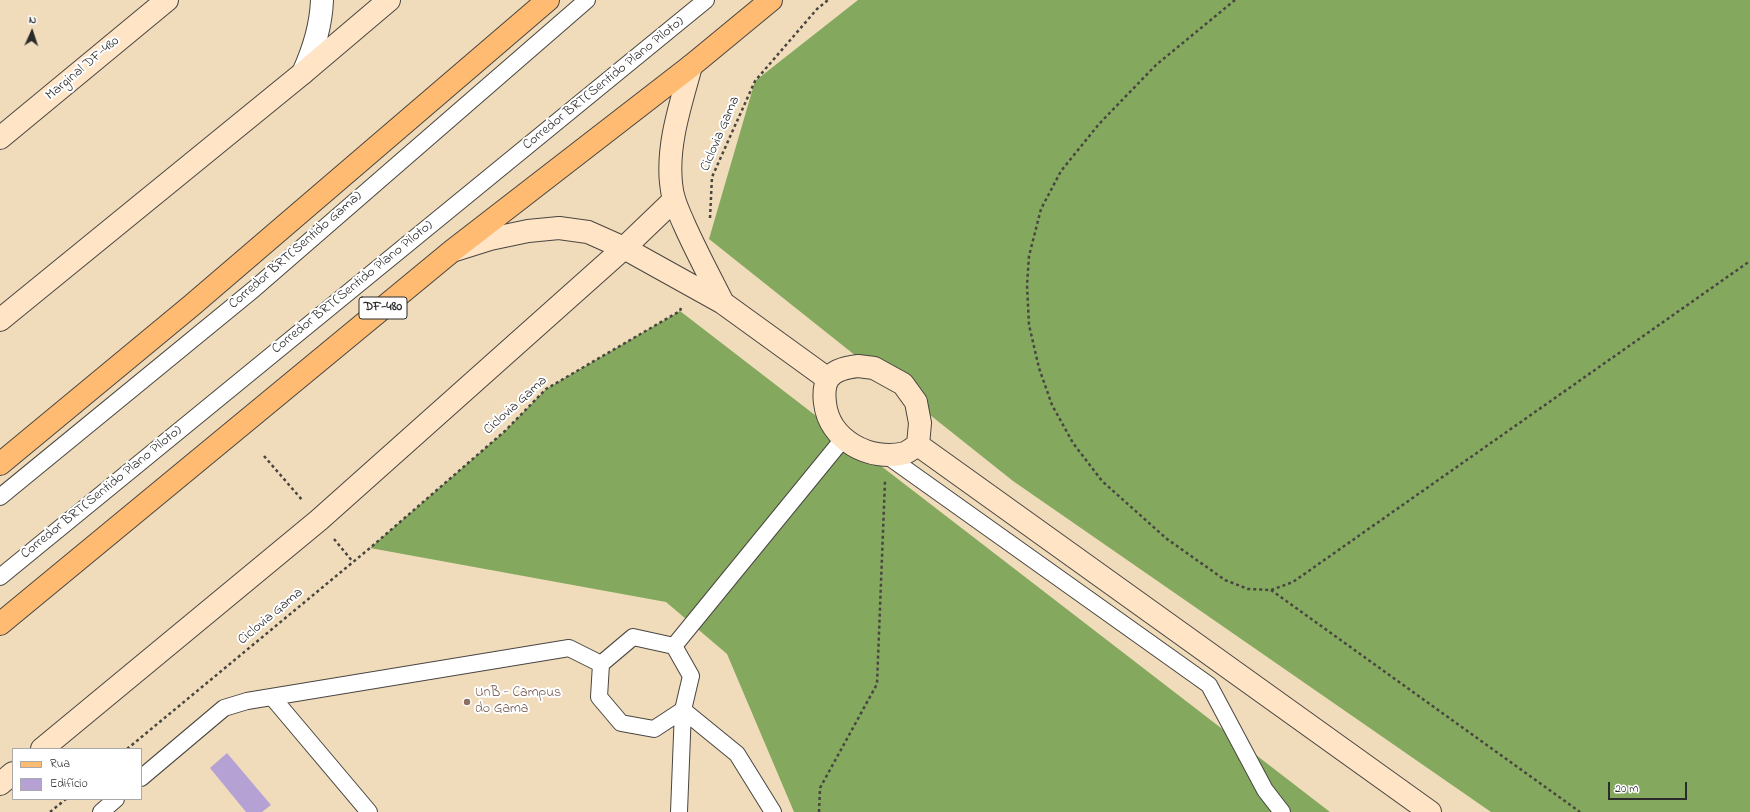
<!DOCTYPE html>
<meta charset="utf-8">
<style>
body{margin:0}
#map{position:relative;width:1750px;height:812px;overflow:hidden;background:#f0dcbb;font-family:"Indie Flower",sans-serif}
canvas{display:block}
.legend{position:absolute;left:12px;top:748px;width:130px;height:52px;box-sizing:border-box;background:#fff;border:1px solid #aaa;margin:0;padding:5px 7px;list-style:none;font-size:12px;color:#2b2b2b}
.legend li{display:flex;align-items:center;gap:8px;height:20px}
.legend b{width:20px;border:1px solid #aaa}
.north{position:absolute;left:12px;top:12px;width:40px;height:40px;-webkit-text-stroke:3px #fff;paint-order:stroke;rotate:3deg;font-size:11px;font-weight:700;line-height:16px;text-align:center;color:#2b2b2b}
.north::after{content:'';display:block;margin:auto;width:14px;height:18px;background:#2b2b2b;clip-path:polygon(50% 0,100% 100%,50% 72%,0 100%)}
.scale{position:absolute;left:1608px;top:782px;width:79px;height:18px;box-sizing:border-box;border:2px solid #2b2b2b;border-top:0;padding-left:5px;font-size:12px;line-height:14px;white-space:nowrap;color:#2b2b2b;-webkit-text-stroke:3px #fff;paint-order:stroke}
</style>
<div id="map">
<canvas width="1750" height="812"></canvas>
<ul class="legend">
<li><b style="height:5px;background:#ffbb71"></b>Rua</li>
<li><b style="height:11px;background:#b5a1d3"></b>Edifício</li>
</ul>
<div class="north">N</div>
<div class="scale">20 m</div>
</div>
<script>
const context = document.querySelector('canvas').getContext('2d');
context.lineJoin = 'round';
function fillPath(path, color) {
  context.fillStyle = color;
  context.fill(path, 'evenodd');
}
function stroke(path, color, width, dash) {
  context.strokeStyle = color;
  context.lineWidth = width;
  context.lineCap = dash ? 'butt' : 'round';
  context.setLineDash(dash || []);
  context.stroke(path);
}
function write(font, color, halo, rows, align = 'center') {
  context.font = font + ' "Indie Flower",sans-serif';
  context.lineWidth = 4;
  context.setLineDash([]);
  context.textBaseline = 'middle';
  context.strokeStyle = halo;
  context.fillStyle = color;
  for (const [text, x, y, turn = 0] of rows) {
    context.save();
    context.translate(x, y);
    context.rotate((+turn || 0) * Math.PI / 180);
    context.textAlign = isNaN(turn) ? turn : align;
    if (halo) context.strokeText(text, 0, 0);
    context.fillText(text, 0, 0);
    context.restore();
  }
}
fillPath(new Path2D(`
 M 858,0 L 1750,0 L 1750,812 L 1491,812 L 1013,481 L 709,239 L 755,81 Z
 M 680,311 L 1330,812 L 794,812 L 727,654 L 666,602 L 370,548 L 505,431 L 546,389 Z`), '#84a95e');
fillPath(new Path2D(`
 M 227,753 L 271,805 L 262,812 L 246,812 L 210,768 Z`), '#b5a1d3');
const lane = new Path2D(`
 M 886,455 L 1209,685 L 1265,790 L 1282,812
 M 0,497 L 254,289 L 587,0
 M 0,577 L 706,0
 M 633,637 L 674,646 L 691,676 L 683,710 L 654,729 L 621,723 L 599,697 L 601,664 Z
 M 674,646 L 843,439
 M 272,697 L 369,812
 M 683,710 L 737,754 L 773,812
 M 141,778 L 224,708 L 247,701 L 569,648 L 601,664
 M 101,812 L 116,799
 M 679,812 L 683,710`);
const street = new Path2D(`
 M 303,73 C 314,49 321,27 322,0`);
const secondary = new Path2D(`
 M 691,66 C 681,104 667,143 671,183 C 672,198 678,210 684,224 C 696,251 710,277 723,303
 M 0,138 L 167,0
 M 455,250 L 490,239 L 528,231 L 559,228 L 588,232 L 624,248 L 723,303 L 828,379
 M 0,320 L 303,73 L 389,0
 M 858,366 L 874,368 L 903,384 L 916,402 L 920,423 L 918,445 C 914,447 910,451 905,453 C 870,462 829,440 825,403 C 824,395 824,386 828,379 C 834,370 848,367 858,366 Z
 M 918,445 L 1430,812
 M 42,749 L 319,520 L 624,248 L 674,200
 M 0,784 L 13,773`);
const primary = new Path2D(`
 M 0,464 L 191,306 L 548,0
 M 0,624 L 452,251 L 691,66 L 771,0`);
stroke(lane, '#494641', 18);
stroke(street, '#494641', 24);
stroke(secondary, '#494641', 24);
stroke(primary, '#494641', 24);
stroke(new Path2D(`
 M 1235,0 L 1156,65 L 1099,124 L 1061,171 L 1041,209 L 1029,256 L 1027,285 L 1029,325 L 1039,368 L 1052,405 L 1073,443 L 1102,481 L 1167,539 L 1225,580 L 1248,589 L 1271,590 L 1293,582 L 1750,261
 M 710,218 L 712,177 L 755,81 L 817,9 L 828,0
 M 264,456 L 303,501
 M 334,539 L 353,562
 M 1271,590 L 1580,812
 M 127,749 L 370,548 L 505,431 L 546,389 L 680,311 L 681,308
 M 50,812 L 66,799
 M 819,812 L 820,788 L 877,684 L 885,481`), '#494641', 2.5, [3, 3]);
stroke(lane, '#fff', 16);
stroke(street, '#fff', 22);
stroke(secondary, '#ffe4c6', 22);
stroke(primary, '#ffbb71', 22);
for (const [x, y, r, color] of [
 [467,702,4,"#8d6e63"]
]) {
  const dot = new Path2D();
  dot.arc(x, y, r, 0, 2 * Math.PI);
  context.fillStyle = color;
  context.fill(dot);
  stroke(dot, '#fff', 1.5);
}
for (const [x, y, w] of [
 [383,308,48]
]) {
  const box = new Path2D();
  box.roundRect(x - w / 2, y - 11, w, 22, 3);
  context.fillStyle = '#fff';
  context.fill(box);
  stroke(box, '#2b2b2b', 1);
}
write('bold 13px', '#2b2b2b', null, [
 ["DF-480",383,308]
]);
write('14px', '#2b2b2b', '#fff', [
 ["Marginal DF-480",83,69,-40],
 ["Corredor BRT(Sentido Plano Piloto)",604,84,-39],
 ["Ciclovia Gama",721,134,-67],
 ["Corredor BRT(Sentido Gama)",296,251,-41],
 ["Corredor BRT(Sentido Plano Piloto)",353,288,-39],
 ["Ciclovia Gama",516,406,-42],
 ["Corredor BRT(Sentido Plano Piloto)",102,493,-39],
 ["Ciclovia Gama",271,617,-40]
]);
write('14px', '#785e54', '#fff', [
 ["UnB - Campus",475,694],
 ["do Gama",475,710]
], 'left');
</script>
